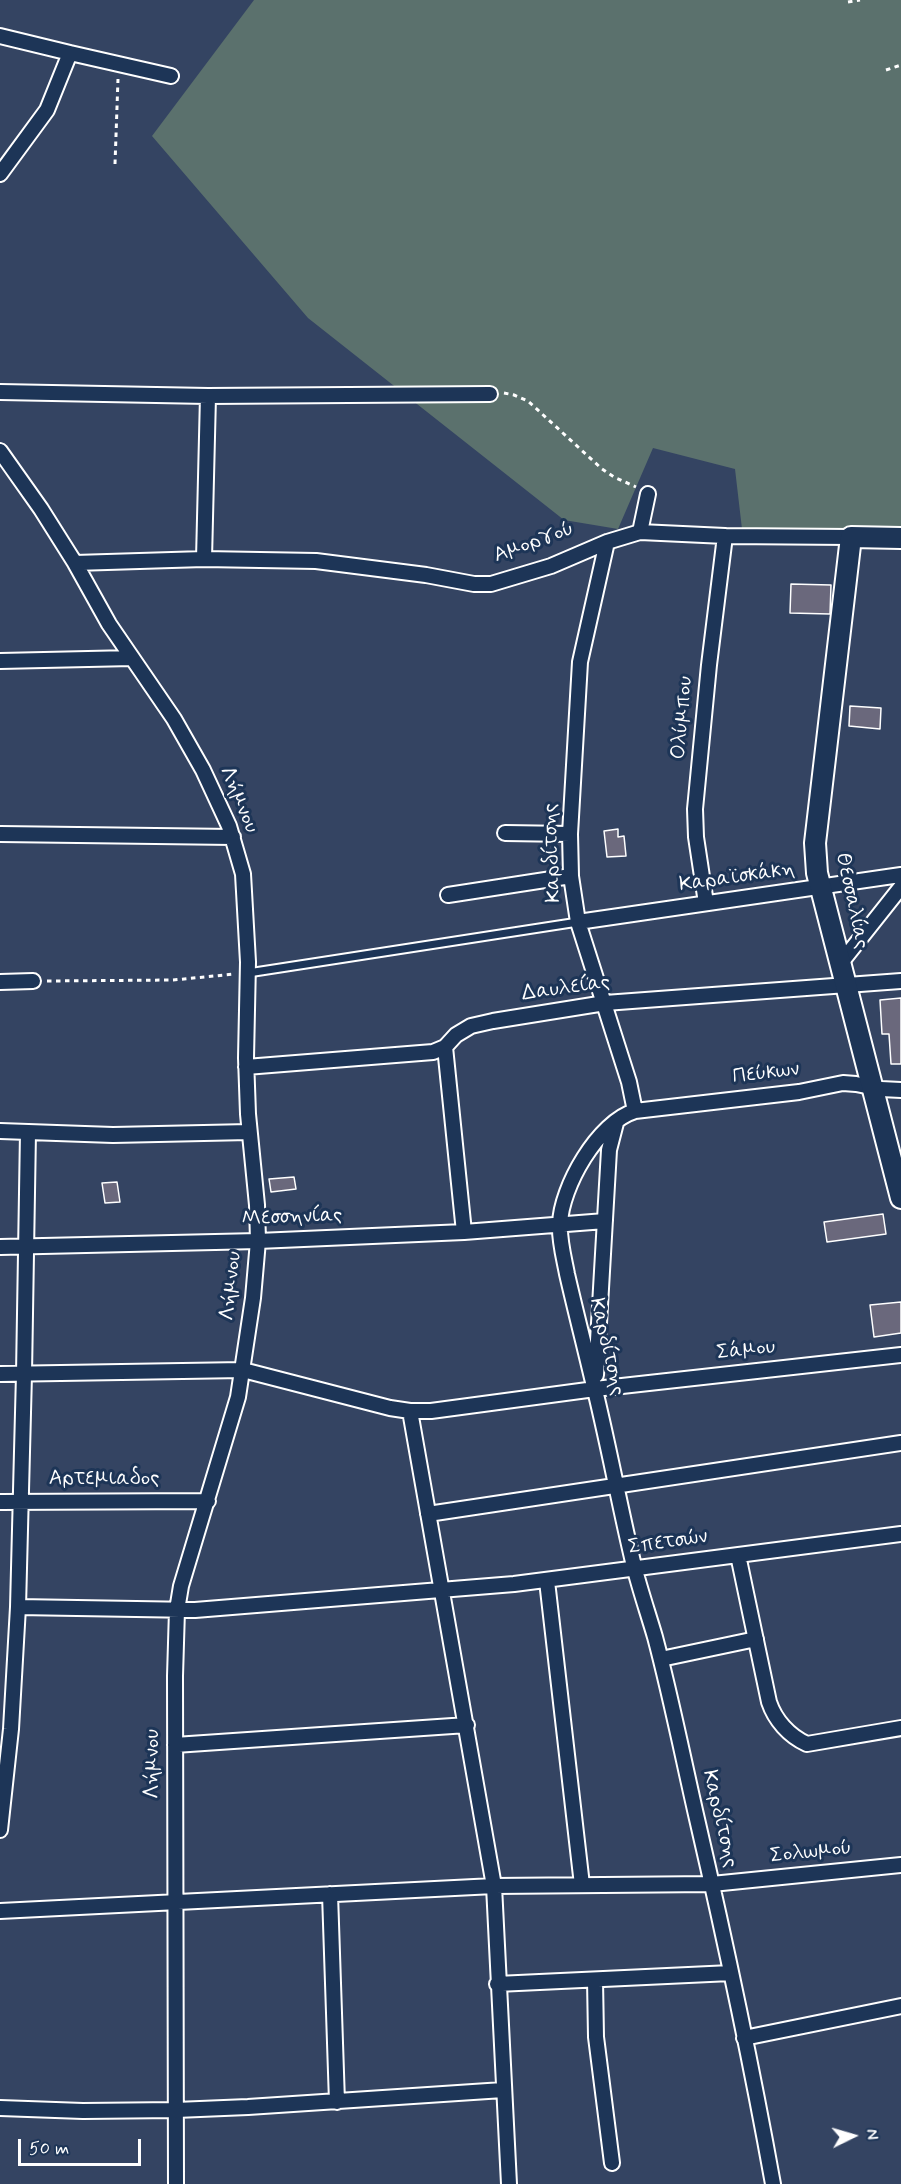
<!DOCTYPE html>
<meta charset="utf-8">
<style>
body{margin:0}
#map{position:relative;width:901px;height:2184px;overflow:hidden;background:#344462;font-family:Mynerve,sans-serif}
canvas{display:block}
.north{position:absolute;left:823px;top:2106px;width:60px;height:60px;-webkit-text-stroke:4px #1d3557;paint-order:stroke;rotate:85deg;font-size:16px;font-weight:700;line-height:24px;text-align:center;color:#fff}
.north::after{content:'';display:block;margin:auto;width:21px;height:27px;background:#fff;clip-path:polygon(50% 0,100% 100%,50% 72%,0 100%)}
.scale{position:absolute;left:18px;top:2139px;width:123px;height:27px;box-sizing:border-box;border:3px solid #fff;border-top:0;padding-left:8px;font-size:18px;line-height:21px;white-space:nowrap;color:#fff;-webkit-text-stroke:4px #1d3557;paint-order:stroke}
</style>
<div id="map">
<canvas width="901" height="2184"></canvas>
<div class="north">N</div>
<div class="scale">50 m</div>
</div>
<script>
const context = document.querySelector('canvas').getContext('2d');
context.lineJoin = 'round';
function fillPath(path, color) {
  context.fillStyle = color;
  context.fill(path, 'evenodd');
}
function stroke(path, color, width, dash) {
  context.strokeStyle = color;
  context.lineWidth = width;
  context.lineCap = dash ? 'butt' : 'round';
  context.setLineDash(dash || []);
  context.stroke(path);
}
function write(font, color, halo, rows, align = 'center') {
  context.font = font + ' Mynerve,sans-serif';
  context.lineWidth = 6;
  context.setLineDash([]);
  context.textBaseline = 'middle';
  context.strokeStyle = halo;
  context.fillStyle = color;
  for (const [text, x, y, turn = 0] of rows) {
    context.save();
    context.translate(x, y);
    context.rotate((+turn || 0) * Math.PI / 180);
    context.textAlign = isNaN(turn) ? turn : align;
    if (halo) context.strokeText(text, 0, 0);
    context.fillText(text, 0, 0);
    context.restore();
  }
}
fillPath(new Path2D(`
 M 254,0 L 901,0 L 901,535 L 742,529 L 735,469 L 653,448 L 618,529 L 564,520 L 308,318 L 152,136 Z`), '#5b716d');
const building = new Path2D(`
 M 791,584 L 831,585 L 830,614 L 790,613 Z
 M 850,706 L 881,708 L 880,729 L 849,726 Z
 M 618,829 L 618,837 L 624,836 L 626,856 L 607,857 L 604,831 Z
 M 901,998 L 901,1064 L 891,1064 L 889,1034 L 882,1034 L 880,1000 Z
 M 294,1177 L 296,1189 L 271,1192 L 269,1179 Z
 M 117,1182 L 120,1202 L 105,1203 L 102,1183 Z
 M 883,1214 L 886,1234 L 827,1242 L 824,1222 Z
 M 901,1302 L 901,1333 L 874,1337 L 870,1305 Z`);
fillPath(building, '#6a687c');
stroke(building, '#fff', 1.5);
const lane = new Path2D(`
 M 248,973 L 578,922`);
const street = new Path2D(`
 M 0,36 L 70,53 L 47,110 L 0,174
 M 70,53 L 171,76
 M 0,392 L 208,396 L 490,394
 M 0,451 L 41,509 L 75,563 L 109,624 L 174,719 L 203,770 L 229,826 L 243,874 L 248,962 L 246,1058 L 248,1114 L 257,1205 L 258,1241 L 253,1298 L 238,1397 L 181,1586 L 177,1610 L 175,1676 L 176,2184
 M 640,532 L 648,494
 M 607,542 L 580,662 L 570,834 L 571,876 L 578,922 L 629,1082 L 635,1111 C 598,1122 561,1187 560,1224 C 559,1240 564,1258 567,1274 C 575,1309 584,1344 592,1378 C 608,1441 619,1504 634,1566 C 640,1590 648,1613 655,1637 C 671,1697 683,1758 697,1819 C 725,1940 751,2062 773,2184
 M 204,559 L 208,396
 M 75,563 L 204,559 L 316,561 L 426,575 L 474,584 L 491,584 L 551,566 L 607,542 L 640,532 L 725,536 L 851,537
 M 0,661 L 132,658
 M 505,833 L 570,834
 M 0,834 L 233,837
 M 448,895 L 571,876
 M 706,903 L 696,837 L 695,809 L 709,665 L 725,536
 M 578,922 L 901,875
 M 840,964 L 901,887
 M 0,982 L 33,981
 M 445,1047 L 464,1232
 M 246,1067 L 433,1052 L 445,1047 L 456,1035 L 471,1026 L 493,1021 L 605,1003 L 901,981
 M 635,1111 L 799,1092 L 843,1083 L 856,1084 L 881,1089 L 901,1090
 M 0,1131 L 113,1135 L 249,1132
 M 0,1247 L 258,1241 L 464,1232 L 605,1221
 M 0,1374 L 243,1370 L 390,1408 L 410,1411 L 431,1411 L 595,1389 L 901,1355
 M 596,1375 L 609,1150 L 616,1123
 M 410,1411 L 494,1886 L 509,2184
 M 0,1502 L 208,1501
 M 428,1514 L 901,1443
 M 738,1555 L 769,1702 C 775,1720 789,1736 807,1744 L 901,1728
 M 547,1581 L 582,1885
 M 18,1607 L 195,1610 L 514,1584 L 901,1534
 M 661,1659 L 756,1639
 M 175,1745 L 467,1725
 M 0,1830 L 11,1729 L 18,1607 L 24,1374 L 28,1132
 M 330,1894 L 337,2102
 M 0,1911 L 494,1886 L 712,1884 L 901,1865
 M 595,1980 L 596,2037 L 612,2163
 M 497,1984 L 731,1973
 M 744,2038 L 901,2006
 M 0,2108 L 83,2111 L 176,2110 L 248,2107 L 503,2090`);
const secondary = new Path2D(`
 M 901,538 L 851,537 L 815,843 L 817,873 L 901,1198`);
stroke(lane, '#fff', 11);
stroke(street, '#fff', 18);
stroke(secondary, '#fff', 24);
stroke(new Path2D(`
 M 848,2 L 860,0
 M 886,70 L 901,65
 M 115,164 L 118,79
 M 504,393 L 514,395 L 528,401 L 602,469 L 614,477 L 636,487
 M 47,981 L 173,980 L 235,974`), '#fff', 3, [4.5, 4.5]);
stroke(lane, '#1d3557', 7);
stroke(street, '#1d3557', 14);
stroke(secondary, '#1d3557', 20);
write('21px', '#fff', '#1d3557', [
 ["Αμοργού",534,543,-20],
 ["Ολύμπου",683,718,-85],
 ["Λήμνου",238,800,67],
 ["Καρδίτσης",553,853,-92],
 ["Καραϊσκάκη",737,878,-8],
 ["Θεσσαλίας",851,901,78],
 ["Δαυλείας",566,989,-8],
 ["Πεύκων",766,1074,-7],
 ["Μεσσηνίας",292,1218,-2],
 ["Λήμνου",232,1286,-84],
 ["Καρδίτσης",606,1347,77],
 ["Σάμου",746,1351,-6],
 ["Αρτεμιαδος",104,1480],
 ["Σπετσών",668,1543,-8],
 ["Λήμνου",154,1764,-90],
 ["Καρδίτσης",719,1819,77],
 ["Σολωμού",811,1853,-6]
]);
</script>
